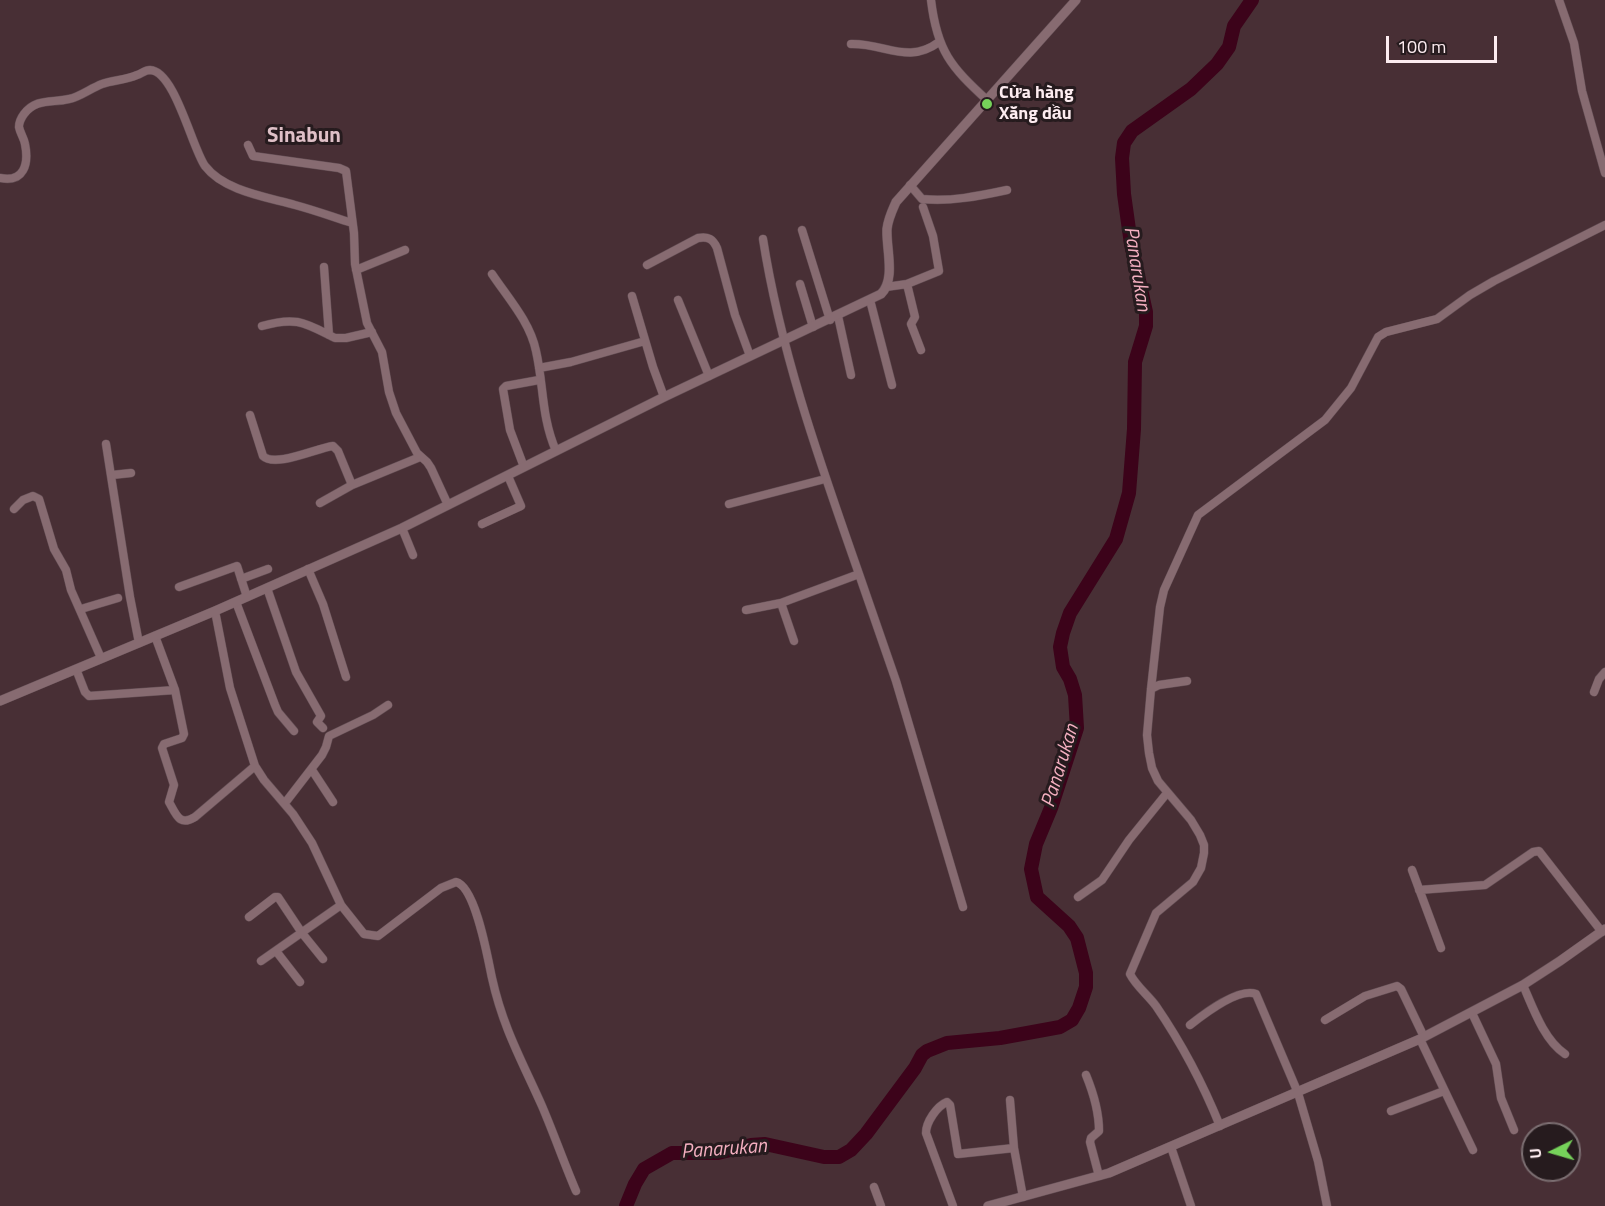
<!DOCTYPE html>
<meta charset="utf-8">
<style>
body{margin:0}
#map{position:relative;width:1605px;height:1206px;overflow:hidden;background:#482f35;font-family:"Titillium Web",sans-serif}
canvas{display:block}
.north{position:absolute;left:1521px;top:1122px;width:60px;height:60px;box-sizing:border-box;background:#261b1e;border:2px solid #7c6f72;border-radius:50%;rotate:265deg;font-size:16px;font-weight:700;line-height:24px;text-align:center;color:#fdecf0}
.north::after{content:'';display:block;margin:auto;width:21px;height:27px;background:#76d25a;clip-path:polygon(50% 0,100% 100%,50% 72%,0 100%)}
.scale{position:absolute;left:1386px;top:36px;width:111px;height:27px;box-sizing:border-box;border:3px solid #fdecf0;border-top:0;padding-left:8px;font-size:18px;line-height:21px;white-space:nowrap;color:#fdecf0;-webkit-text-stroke:4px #261b1e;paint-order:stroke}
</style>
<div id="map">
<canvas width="1605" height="1206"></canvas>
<div class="north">U</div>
<div class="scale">100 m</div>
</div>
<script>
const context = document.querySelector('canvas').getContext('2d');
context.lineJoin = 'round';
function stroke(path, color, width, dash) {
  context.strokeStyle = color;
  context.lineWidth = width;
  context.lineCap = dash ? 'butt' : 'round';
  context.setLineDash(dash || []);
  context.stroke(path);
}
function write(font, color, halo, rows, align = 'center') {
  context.font = font + ' "Titillium Web",sans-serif';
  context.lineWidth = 6;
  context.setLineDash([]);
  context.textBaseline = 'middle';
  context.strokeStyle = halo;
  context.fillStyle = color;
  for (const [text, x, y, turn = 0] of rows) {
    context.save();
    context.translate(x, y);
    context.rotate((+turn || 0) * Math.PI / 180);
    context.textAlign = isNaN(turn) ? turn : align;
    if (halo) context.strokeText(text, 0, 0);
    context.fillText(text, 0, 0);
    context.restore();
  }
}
stroke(new Path2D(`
 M 626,1206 L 635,1184 L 644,1169 L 672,1153 L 718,1153 L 751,1145 L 765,1144 L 824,1157 L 839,1157 L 851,1150 L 866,1134 L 915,1068 L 922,1055 L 927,1051 L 947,1043 L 1000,1038 L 1060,1027 L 1072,1020 L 1079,1008 L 1086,987 L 1086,973 L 1077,938 L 1069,926 L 1037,897 L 1031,869 L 1036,844 L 1051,808 L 1077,728 L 1075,695 L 1070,679 L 1063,667 L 1060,647 L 1063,633 L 1070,613 L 1116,539 L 1129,493 L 1134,429 L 1135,362 L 1146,326 L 1146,312 L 1131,244 L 1124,194 L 1122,158 L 1124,143 L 1132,131 L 1191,89 L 1217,64 L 1229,47 L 1234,26 L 1252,0`), '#3c031a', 14);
const minor = new Path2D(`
 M 931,0 C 937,51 951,67 987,100
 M 1559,0 L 1574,43 L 1582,91 L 1605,173
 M 851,44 C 885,43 908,65 939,42
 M 248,145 L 253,156 L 339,168 L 346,171 L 354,233 L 355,264 L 367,323 L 382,352 L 389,392 L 396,413 L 417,453 L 427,462 L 431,468 L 448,505
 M 0,178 C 24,183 29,164 25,144 C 24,138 20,133 19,127 C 19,122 21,118 24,114 C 36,98 52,103 69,99 C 80,97 91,88 102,84 C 113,80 126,80 137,75 C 141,74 145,70 150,70 C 175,71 192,148 205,166 C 224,191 267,197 295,205 C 314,210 333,217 352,223
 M 910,185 L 922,199 C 950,202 979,196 1007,190
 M 802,230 L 830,320
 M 647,265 L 698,238 C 708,236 713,239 717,248 L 735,315 L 750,356
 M 324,267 L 329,335
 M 356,270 L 405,250
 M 492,274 C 508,298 530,322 536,351 C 544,386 541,416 556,451
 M 800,284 L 813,327
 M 907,284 L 915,317 L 911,324 L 921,350
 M 886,287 L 907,284 L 939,271 L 933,236 L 923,207
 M 632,296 L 653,367 L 664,397
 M 678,300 L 709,376
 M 870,300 L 892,385
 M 838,316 L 851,375
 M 262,326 C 297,316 305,323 335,338 L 346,338 L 372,332
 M 539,368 L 571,362 L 645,341
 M 250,415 L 263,456 C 275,468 317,448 333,446 L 338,451 L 352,485 L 420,457
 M 106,444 L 130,597 L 139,643
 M 524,467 L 510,430 L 503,389 L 506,386 L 539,380
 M 112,475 L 131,473
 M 320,503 L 352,485
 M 729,504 L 825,479
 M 14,509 L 23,500 L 33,496 L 39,499 L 54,549 L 66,570 L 71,590 L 101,658
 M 482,524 L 521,506 L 508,476
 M 402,528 L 413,555
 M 308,569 L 323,604 L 346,677
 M 859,574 L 896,681 L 963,907
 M 241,579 L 268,569
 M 179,587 L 237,566 L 247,597
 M 267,588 L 296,672 L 321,716 L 317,722 L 323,728
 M 236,602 L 275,705 L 278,712 L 294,731
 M 781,603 L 794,641
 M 81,609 L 118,598
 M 746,610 L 781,603 L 859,574 C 821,465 781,354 763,239
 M 215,611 L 230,688 L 255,766 L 264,780 L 293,814 L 312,843 L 341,905 L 364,934 L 378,936 L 441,888 L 456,882 C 476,887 488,960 492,978 C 503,1028 522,1061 542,1106 C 554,1134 564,1163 576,1191
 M 155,636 L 175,690 L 184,734 L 182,738 L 164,744 L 162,748 L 174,785 L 169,802 C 176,814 179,827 195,817 L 255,766
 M 76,669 L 85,692 L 89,696 L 175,690
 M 1151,689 L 1159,685 L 1187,681
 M 1594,692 L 1599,679 L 1605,672
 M 312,770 L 333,802
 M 285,803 L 322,755 L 326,747 L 329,736 L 373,715 L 388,705
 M 1412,870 L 1441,948
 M 1419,890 L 1485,885 L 1533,852 L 1539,851 L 1602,932
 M 1078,897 L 1102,880 L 1129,840 L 1167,793
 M 249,917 L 275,897 L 278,897 L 302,933 L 323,959
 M 276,951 L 300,982
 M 261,961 L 341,905
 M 1523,985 C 1533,1008 1544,1040 1565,1054
 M 1472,1013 L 1496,1064 L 1501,1098 L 1514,1130
 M 1325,1020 L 1365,996 L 1397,986 L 1401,989 L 1424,1037
 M 1190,1025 C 1204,1014 1239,987 1256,994 L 1298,1093 L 1318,1161 L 1327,1206
 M 1420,1039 L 1473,1150
 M 1086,1075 C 1093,1092 1099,1113 1099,1131 L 1091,1138 L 1090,1142 L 1099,1176
 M 1010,1100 L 1014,1148 L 1023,1197
 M 1391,1111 L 1444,1091
 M 1220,1126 C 1203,1084 1182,1044 1156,1006 C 1148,995 1136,986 1130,974 L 1156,913 L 1193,882 L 1201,868 L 1204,853 L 1204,845 L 1200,835 L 1191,820 L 1158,781 L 1152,768 L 1149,753 L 1147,735 L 1151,689 L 1160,607 L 1164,590 L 1198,515 L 1325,420 L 1351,388 L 1378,337 L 1386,332 L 1437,319 L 1470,295 L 1494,281 L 1605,225
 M 1171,1147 L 1191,1206
 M 874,1187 L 881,1206
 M 953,1206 L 926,1133 C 926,1122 937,1106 947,1102 L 950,1105 L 958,1154 L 1014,1148`);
const tertiary = new Path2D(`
 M 0,701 L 215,611 L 402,528 L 664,397 L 881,294 C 896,279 886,249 887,229 C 888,219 892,211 896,202 L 1076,0
 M 988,1206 L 1109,1173 L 1420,1039 L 1523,985 L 1560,961 L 1605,929`);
stroke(minor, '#634e54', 9);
stroke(tertiary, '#634e54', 10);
stroke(minor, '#876b71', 8);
stroke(tertiary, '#876b71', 9);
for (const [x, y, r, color] of [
 [987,104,6,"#76d25a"]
]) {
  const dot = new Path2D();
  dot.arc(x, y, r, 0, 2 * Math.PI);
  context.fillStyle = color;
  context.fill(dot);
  stroke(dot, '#261b1e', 2);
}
write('bold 18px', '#fdecf0', '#261b1e', [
 ["Cửa hàng",999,94],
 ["Xăng dầu",999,115]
], 'left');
write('italic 20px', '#f4afc0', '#261b1e', [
 ["Panarukan",1136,269,81],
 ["Panarukan",1061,766,-73],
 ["Panarukan",724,1150,-4]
]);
write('bold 21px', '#dfc0c7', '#261b1e', [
 ["Sinabun",304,137]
]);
</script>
